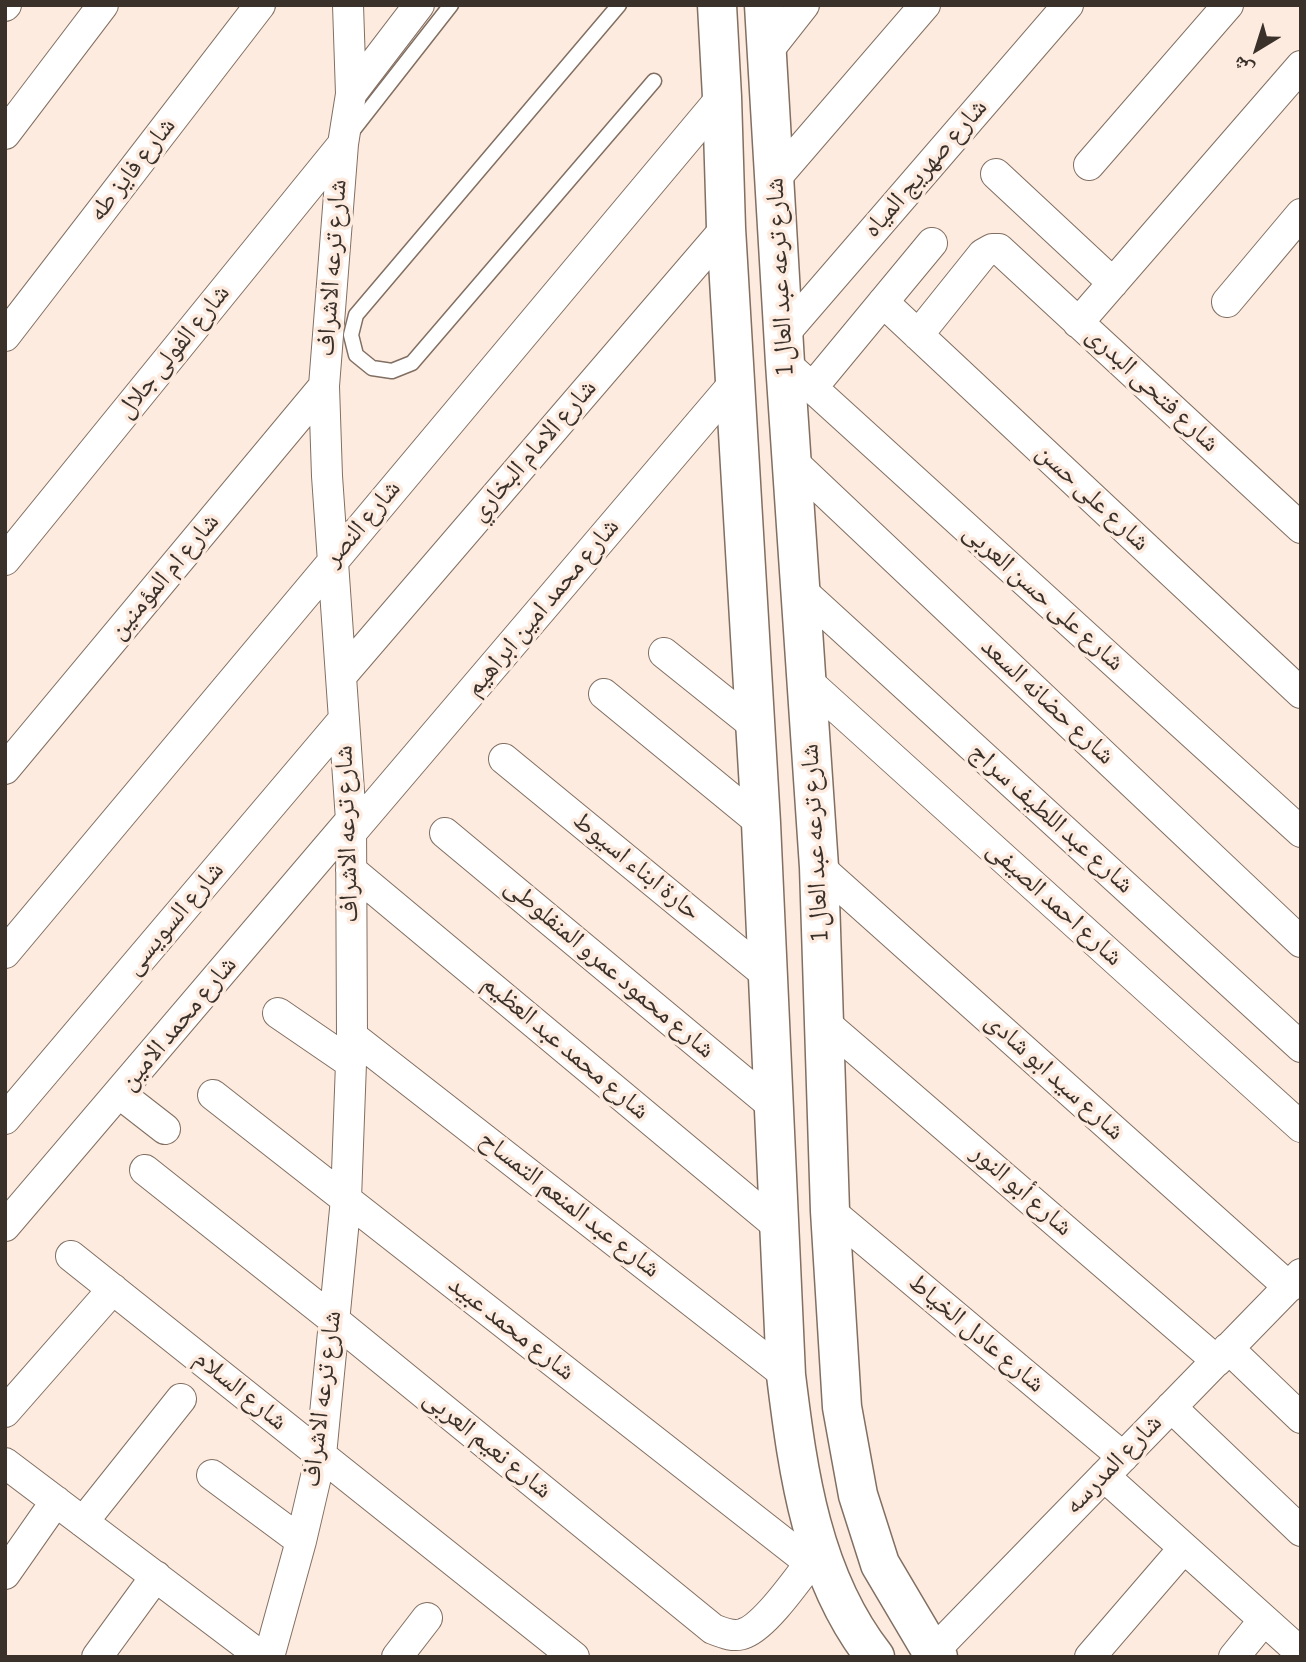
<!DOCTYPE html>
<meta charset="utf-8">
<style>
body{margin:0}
#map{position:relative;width:1306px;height:1662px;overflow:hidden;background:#fdebdf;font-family:"Sofia Sans Condensed","Noto Naskh Arabic",sans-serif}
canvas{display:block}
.frame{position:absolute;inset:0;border:7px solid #3a312b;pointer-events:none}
.north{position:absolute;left:1222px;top:14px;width:70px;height:70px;-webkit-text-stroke:5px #fdebdf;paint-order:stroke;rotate:218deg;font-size:19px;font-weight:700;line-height:28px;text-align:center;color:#3a312b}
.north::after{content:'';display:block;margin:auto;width:24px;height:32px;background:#3a312b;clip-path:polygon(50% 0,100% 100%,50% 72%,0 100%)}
</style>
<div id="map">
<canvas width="1306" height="1662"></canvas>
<div class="frame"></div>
<div class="north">ش</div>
</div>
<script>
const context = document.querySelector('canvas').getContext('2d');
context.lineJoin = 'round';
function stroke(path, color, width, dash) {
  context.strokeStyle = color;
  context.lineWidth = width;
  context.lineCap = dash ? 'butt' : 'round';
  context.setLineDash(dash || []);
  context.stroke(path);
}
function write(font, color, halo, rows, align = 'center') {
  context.font = font + ' "Sofia Sans Condensed","Noto Naskh Arabic",sans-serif';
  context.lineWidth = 7;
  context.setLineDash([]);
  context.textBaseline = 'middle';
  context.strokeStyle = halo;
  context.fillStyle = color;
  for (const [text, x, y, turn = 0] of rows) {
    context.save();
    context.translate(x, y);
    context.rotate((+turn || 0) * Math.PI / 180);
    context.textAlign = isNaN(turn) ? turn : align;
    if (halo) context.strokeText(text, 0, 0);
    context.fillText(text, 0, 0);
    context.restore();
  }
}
const lane = new Path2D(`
 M 619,5 L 356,315 L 351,335 L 356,355 L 372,368 L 392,371 L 412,363 L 654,81
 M 350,134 L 451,5`);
const street = new Path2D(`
 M 5,6 L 6,5
 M 767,52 L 804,5
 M 351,94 L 419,5
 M 5,134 L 103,5
 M 1089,165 L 1228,5
 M 996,174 L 1113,283
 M 775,179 L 925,5
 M 883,302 L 1301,693
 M 1227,302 L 1301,214
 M 1078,323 L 1301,66
 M 784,334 L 1068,5
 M 918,335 L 983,254 L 992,249 L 999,249 L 1301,528
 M 5,336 L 260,5
 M 785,363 L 1301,832
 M 812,388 L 932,243
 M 793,462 L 1301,942
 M 5,560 L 343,144
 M 802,591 L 1301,1047
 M 664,653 L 755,726
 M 342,675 L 726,228
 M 806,680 L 1301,1127
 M 604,694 L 761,823
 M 504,759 L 767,975
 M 5,769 L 324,386
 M 351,833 L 735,382
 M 445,833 L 773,1106
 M 819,867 L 1289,1287
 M 351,870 L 779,1227
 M 5,953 L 722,97
 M 278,1013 L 351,1063
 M 824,1022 L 1217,1361
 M 352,1036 L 786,1375
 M 120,1094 L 165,1129
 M 213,1095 L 810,1563
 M 5,1119 L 344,719
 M 145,1170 L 334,1320 L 713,1629 C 723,1633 735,1638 745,1633 C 768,1624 803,1571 820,1550
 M 830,1211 L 1123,1457
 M 5,1226 L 351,820
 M 71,1256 L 574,1657
 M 1228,1348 L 1301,1418
 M 1171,1407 L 1301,1531
 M 5,1412 L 113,1289
 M 5,1463 L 262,1657
 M 212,1475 L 301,1541
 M 1104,1476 L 1301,1653
 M 83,1522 L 181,1399
 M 5,1574 L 56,1501
 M 97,1657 L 156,1576
 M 269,1657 L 301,1541 L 321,1455 L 346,1199 L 352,1036 L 351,820 L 327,476 L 324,386 L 343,144 L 351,94 L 348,5
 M 397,1657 L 427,1618
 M 928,1657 L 1301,1274
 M 1090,1657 L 1184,1548
 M 1234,1657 L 1264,1620`);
const secondary = new Path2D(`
 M 717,5 L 722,97 L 726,228 L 761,823 L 786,1375 C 798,1473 812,1577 875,1657
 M 764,5 L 785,363 L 819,867 L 830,1211 L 842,1407 L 858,1495 L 880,1564 L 932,1652 L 938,1657`);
stroke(lane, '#826f62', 17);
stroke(street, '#826f62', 32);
stroke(secondary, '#826f62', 41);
stroke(lane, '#fff', 14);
stroke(street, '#fff', 30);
stroke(secondary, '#fff', 38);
write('26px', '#3a312b', '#fdebdf', [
 ["شارع صهريج المياه",926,169,-49],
 ["شارع فايز طه",133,170,-52],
 ["شارع ترعه الاشراف",333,268,-86],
 ["شارع ترعه عبد العال 1",781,276,-93],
 ["شارع الفولى جلال",174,352,-51],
 ["شارع فتحى البدرى",1152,390,43],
 ["شارع الامام البخاري",534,451,-49],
 ["شارع على حسن",1092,498,43],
 ["شارع النصر",363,524,-50],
 ["شارع ام المؤمنين",165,577,-50],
 ["شارع على حسن العربى",1043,598,42],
 ["شارع محمد امين ابراهيم",543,608,-50],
 ["شارع حضانه السعد",1047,702,43],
 ["شارع عبد اللطيف سراج",1051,819,42],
 ["شارع ترعه الاشراف",348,834,-92],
 ["شارع ترعه عبد العال 1",816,842,-93],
 ["حارة ابناء اسيوط",636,867,39],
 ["شارع احمد الصيفى",1054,904,42],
 ["شارع السويسى",175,919,-50],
 ["شارع محمود عمرو المنفلوطى",609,969,40],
 ["شارع محمد الامين",179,1024,-50],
 ["شارع محمد عبد العظيم",565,1048,40],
 ["شارع سيد ابو شادى",1054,1077,42],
 ["شارع أبو النور",1021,1191,41],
 ["شارع عبد المنعم التمساح",569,1205,38],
 ["شارع محمد عبيد",511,1329,38],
 ["شارع عادل الخياط",976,1334,40],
 ["شارع السلام",240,1391,39],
 ["شارع ترعه الاشراف",323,1399,-83],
 ["شارع نعيم العربى",487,1445,39],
 ["شارع المدرسه",1114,1465,-46]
]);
</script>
